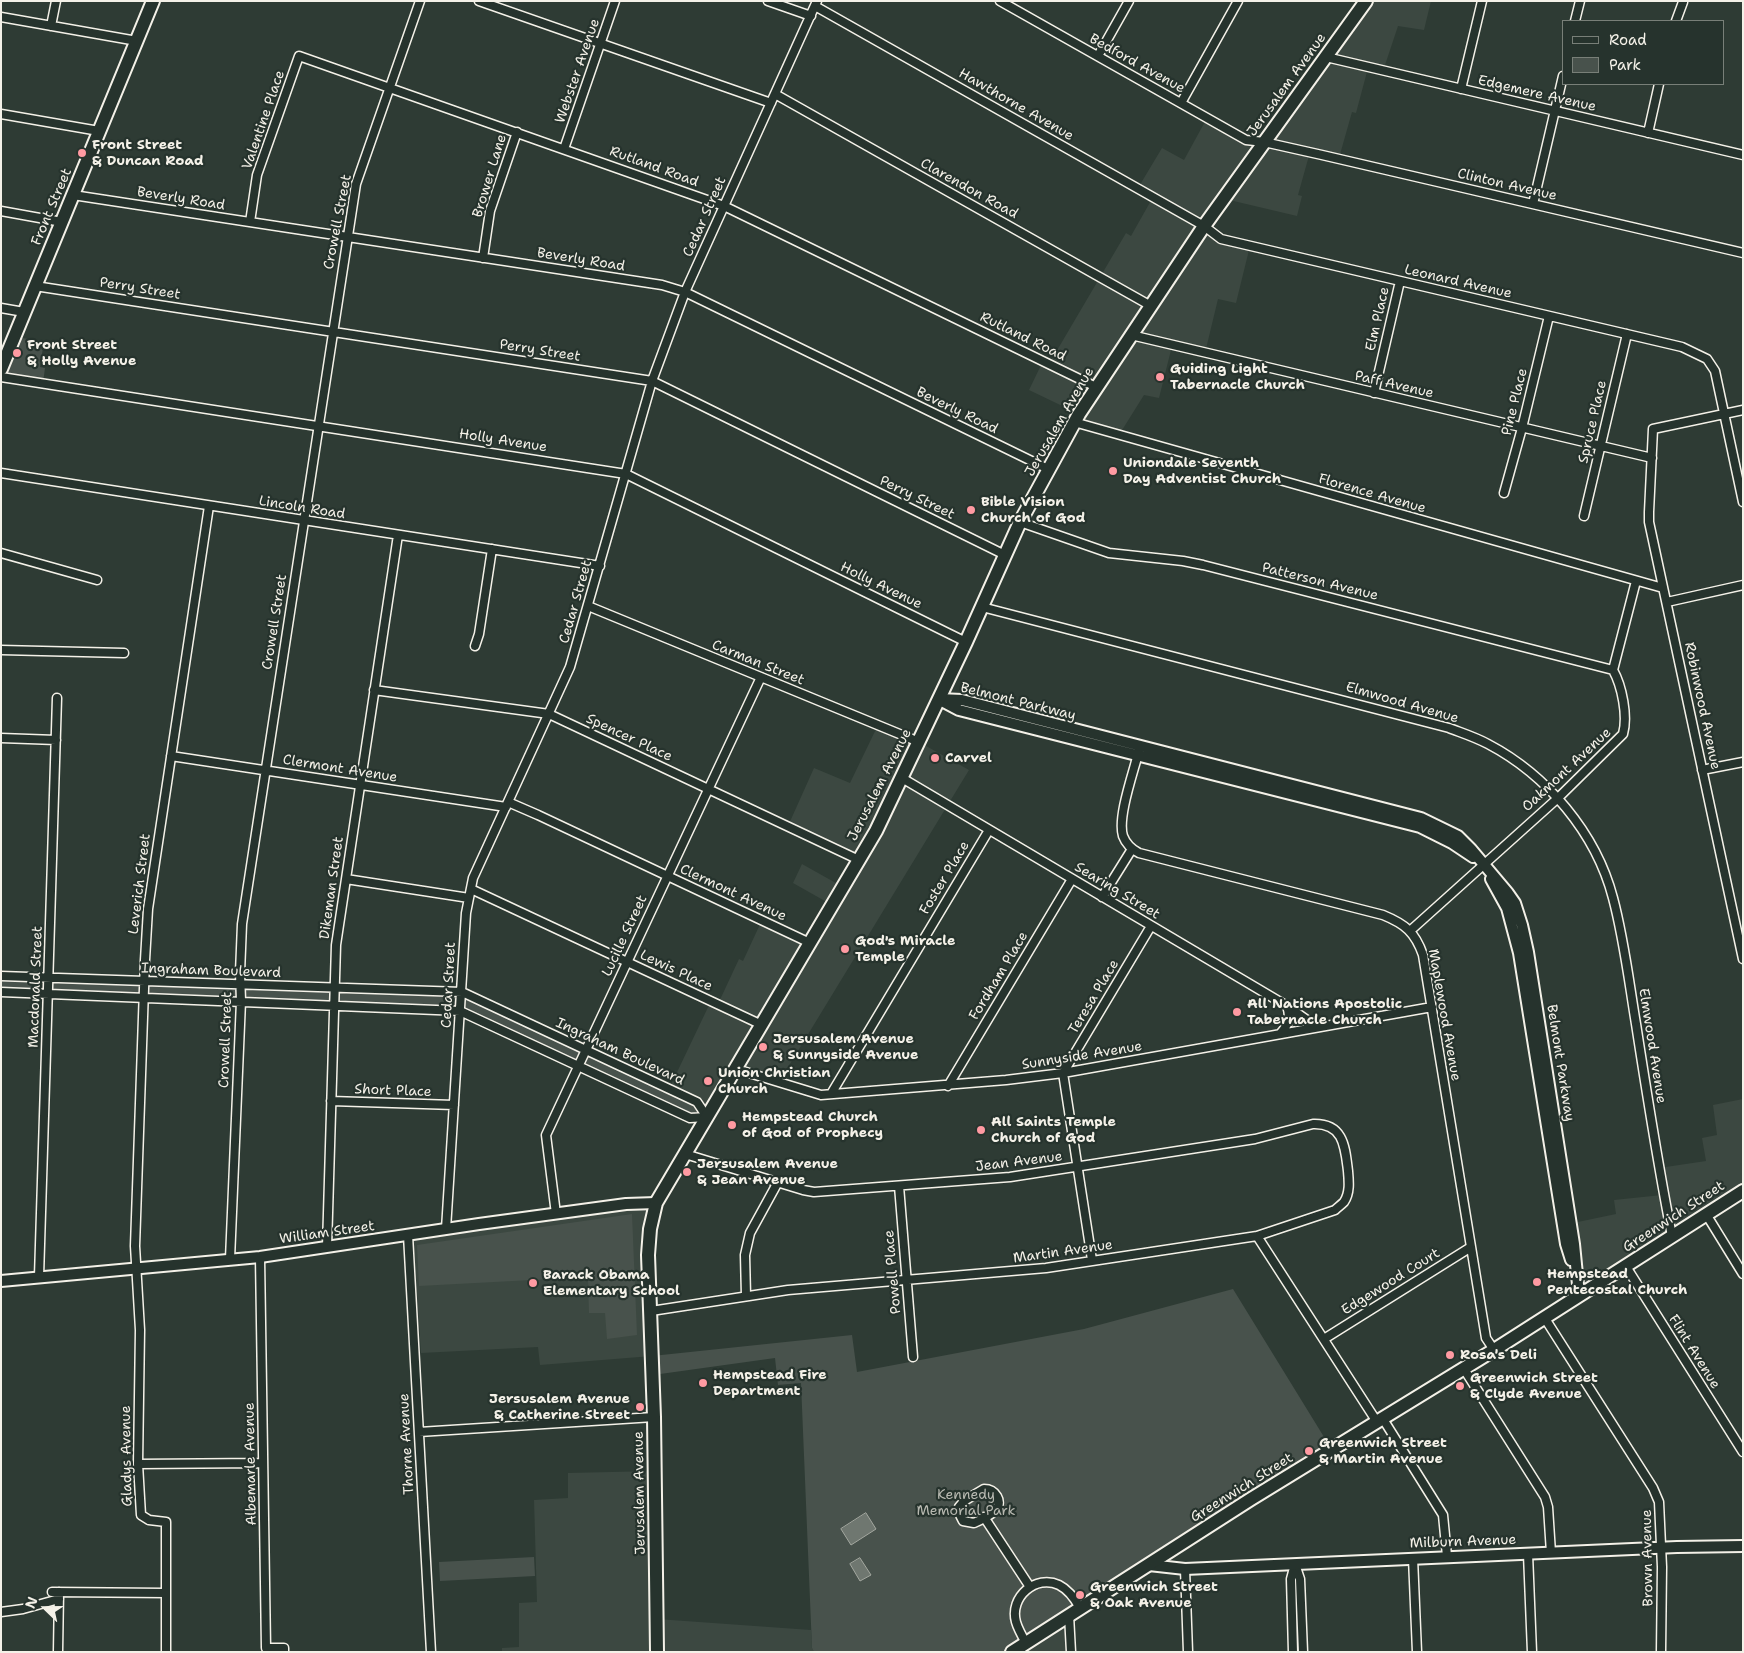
<!DOCTYPE html>
<style>
body{margin:0}
#map{position:relative;width:1744px;height:1653px;overflow:hidden;background:#2e3b34;font-family:"Shantell Sans",sans-serif}
canvas{display:block}
.frame{position:absolute;inset:0;border:2px solid #f4f1e8;pointer-events:none}
.legend{position:absolute;left:1562px;top:20px;width:162px;height:65px;box-sizing:border-box;background:#26332d;border:1px solid #787f78;margin:0;padding:6px 9px;list-style:none;font-size:15px;color:#f4f1e8}
.legend li{display:flex;align-items:center;gap:10px;height:25px}
.legend b{width:25px;border:1px solid #787f78}
.north{position:absolute;left:20px;top:1583px;width:50px;height:50px;-webkit-text-stroke:4px #26332d;paint-order:stroke;rotate:292deg;font-size:14px;font-weight:700;line-height:20px;text-align:center;color:#f4f1e8}
.north::after{content:'';display:block;margin:auto;width:18px;height:22px;background:#f4f1e8;clip-path:polygon(50% 0,100% 100%,50% 72%,0 100%)}
</style>
<div id="map">
<canvas width="1744" height="1653"></canvas>
<div class="frame"></div>
<ul class="legend">
<li><b style="height:6px;background:#26332d"></b>Road</li>
<li><b style="height:14px;background:#48524c"></b>Park</li>
</ul>
<div class="north">N</div>
</div>
<script>
const context = document.querySelector('canvas').getContext('2d');
context.lineJoin = 'round';
function fillPath(path, color) {
  context.fillStyle = color;
  context.fill(path, 'evenodd');
}
function stroke(path, color, width, dash) {
  context.strokeStyle = color;
  context.lineWidth = width;
  context.lineCap = dash ? 'butt' : 'round';
  context.setLineDash(dash || []);
  context.stroke(path);
}
function write(font, color, halo, rows, align = 'center') {
  context.font = font + ' "Shantell Sans",sans-serif';
  context.lineWidth = 4.5;
  context.setLineDash([]);
  context.textBaseline = 'middle';
  context.strokeStyle = halo;
  context.fillStyle = color;
  for (const [text, x, y, turn = 0] of rows) {
    context.save();
    context.translate(x, y);
    context.rotate((+turn || 0) * Math.PI / 180);
    context.textAlign = isNaN(turn) ? turn : align;
    if (halo) context.strokeText(text, 0, 0);
    context.fillText(text, 0, 0);
    context.restore();
  }
}
fillPath(new Path2D(`
 M 1366,1 L 1431,1 L 1424,30 L 1398,26 L 1383,71 L 1368,68 L 1356,113 L 1352,112 L 1339,158 L 1310,152 L 1298,195 L 1302,196 L 1297,216 L 1225,199 L 1205,226 L 1221,239 L 1250,246 L 1236,303 L 1218,299 L 1205,353 L 1172,346 L 1159,398 L 1144,395 L 1119,435 L 1074,422 L 1079,414 L 1029,390 L 1043,361 L 1049,364 L 1126,233 L 1131,236 L 1153,197 L 1138,188 L 1162,148 L 1184,160 L 1207,118 L 1246,140 L 1264,142 Z
 M 878,725 L 919,742 L 969,770 L 779,1082 L 736,1069 L 707,1117 L 669,1089 L 711,1001 L 718,1004 L 739,959 L 743,961 L 762,920 L 810,943 L 832,905 L 793,883 L 802,864 L 843,887 L 859,860 L 788,826 L 814,768 L 850,783 Z
 M 1743,1099 L 1743,1191 L 1579,1294 L 1573,1223 L 1616,1214 L 1614,1200 L 1662,1195 L 1659,1168 L 1706,1161 L 1702,1138 L 1717,1135 L 1713,1105 Z
 M 656,1203 L 650,1229 L 652,1356 L 540,1365 L 538,1347 L 421,1353 L 413,1234 Z
 M 655,1471 L 657,1619 L 811,1630 L 812,1648 L 814,1652 L 502,1652 L 502,1648 L 519,1647 L 519,1603 L 537,1602 L 534,1500 L 568,1498 L 568,1473 Z
 M 1069,1615 L 1072,1652 L 1012,1652 Z`), '#3c4841');
fillPath(new Path2D(`
 M 14,337 L 44,341 L 40,367 L 45,368 L 43,383 L 1,377 Z
 M 1,976 L 462,992 L 697,1102 L 707,1117 L 690,1118 L 460,1011 L 1,992 Z
 M 632,1214 L 637,1335 L 607,1339 L 605,1313 L 589,1313 L 588,1277 L 419,1286 L 417,1245 Z
 M 1233,1289 L 1332,1450 L 1012,1652 L 814,1652 L 812,1648 L 801,1383 L 778,1385 L 775,1358 L 653,1375 L 652,1356 L 852,1335 L 857,1372 L 1084,1329 Z
 M 534,1557 L 535,1576 L 440,1581 L 439,1562 Z`), '#48524c');
const water = new Path2D(`
 M 866,1513 L 876,1529 L 851,1545 L 841,1529 Z
 M 860,1558 L 871,1575 L 860,1581 L 850,1564 Z`);
fillPath(water, '#6f7770');
stroke(water, '#a4a8a0', 1);
const minor = new Path2D(`
 M 479,1 L 771,103
 M 768,1 L 811,16
 M 1000,1 L 1246,140 L 1264,142 L 1322,155 L 1743,253
 M 815,6 L 1204,226 L 1221,239 L 1682,347 L 1707,359 L 1715,371 L 1743,502
 M 1,17 L 137,41
 M 1575,21 L 1580,1
 M 1676,21 L 1683,2
 M 51,26 L 56,1
 M 1098,56 L 1129,1
 M 1326,57 L 1743,155
 M 1461,89 L 1482,1
 M 775,94 L 1151,306
 M 1181,103 L 1238,1
 M 1,114 L 99,131
 M 1648,133 L 1659,84
 M 564,149 L 615,1
 M 73,195 L 662,285 L 685,292 L 1048,469
 M 1533,204 L 1563,76
 M 1,211 L 62,222
 M 250,222 L 257,175 L 299,56 L 724,206 L 1096,387
 M 483,258 L 490,211 L 517,132
 M 35,286 L 652,381 L 1005,555
 M 1,308 L 24,312
 M 1131,335 L 1652,458
 M 1,377 L 626,474 L 966,642
 M 1374,393 L 1400,281
 M 1743,410 L 1653,429 L 1649,512 L 1649,522 L 1743,959
 M 1074,422 L 1663,588
 M 1,473 L 600,566
 M 1504,493 L 1522,428 L 1549,316
 M 1584,516 L 1627,334
 M 1020,522 L 1109,553 L 1183,561 L 1203,565 L 1613,670
 M 1,553 L 97,580
 M 1667,602 L 1743,585
 M 588,606 L 919,742
 M 982,607 L 1449,728 C 1462,733 1475,737 1488,744 C 1547,775 1596,833 1613,898 C 1624,939 1629,982 1636,1024 C 1647,1095 1658,1166 1672,1236
 M 475,646 L 479,634 L 492,549
 M 1,650 L 124,653
 M 374,690 L 549,714 L 859,860
 M 1,738 L 56,740
 M 1139,750 C 1134,771 1117,817 1123,836 C 1126,844 1131,849 1139,853 L 1383,915 C 1405,924 1415,932 1423,955 L 1486,1338 L 1494,1350
 M 171,756 L 506,807
 M 1702,770 L 1743,762
 M 902,778 L 1287,1006 L 1317,1027
 M 508,802 L 538,815 L 810,943
 M 346,879 L 469,898
 M 471,889 L 762,1025
 M 1102,897 L 1132,849
 M 1411,930 L 1558,798 L 1623,734 C 1628,716 1622,686 1613,670 L 1636,581
 M 1,976 L 462,992 L 697,1102 L 707,1117
 M 1,992 L 460,1011 L 690,1118 L 707,1117
 M 1280,1034 C 1289,1024 1291,1018 1287,1006
 M 736,1069 L 821,1095 L 1006,1080 L 1063,1073 L 1432,1007
 M 948,1086 L 1072,879
 M 831,1094 L 989,830
 M 331,1101 L 454,1105
 M 899,1186 L 913,1357
 M 556,1214 L 546,1135 L 761,677
 M 1706,1214 L 1743,1274
 M 446,1229 L 466,913 L 473,878 L 570,667 L 652,381 L 685,292 L 817,1
 M 408,1235 L 431,1652
 M 1257,1236 L 1377,1422
 M 327,1247 L 336,945 L 398,535
 M 260,1257 L 266,1648 L 284,1648 L 284,1652
 M 230,1259 L 241,1001 L 240,973 L 242,924 L 356,184 L 420,1
 M 1092,1260 L 1063,1073 L 1151,926
 M 1625,1265 L 1743,1452
 M 39,1277 L 57,698
 M 746,1296 L 745,1255 L 750,1233 L 778,1182
 M 651,1311 L 788,1290 L 1046,1268 L 1257,1236 L 1335,1210 C 1337,1208 1341,1205 1344,1202 C 1350,1193 1349,1182 1348,1171 C 1345,1147 1344,1123 1313,1124 L 1255,1139 L 1010,1177 L 814,1192 L 803,1190 L 685,1154
 M 1544,1317 L 1653,1488 L 1659,1502 L 1662,1567 L 1661,1652
 M 1324,1339 L 1471,1247
 M 1464,1369 L 1545,1497 L 1548,1507 L 1551,1553
 M 1383,1419 L 1443,1515 L 1447,1556
 M 419,1432 L 654,1417
 M 138,1464 L 263,1463
 M 984,1489 C 995,1489 1004,1501 995,1511 C 989,1516 981,1520 974,1523 L 963,1521 L 958,1511 L 959,1507 L 964,1501 Z
 M 984,1517 L 1030,1587
 M 1528,1554 L 1532,1652
 M 1413,1558 L 1417,1652
 M 1295,1564 L 1300,1579 L 1303,1652
 M 1185,1569 L 1188,1652
 M 52,1592 L 166,1593
 M 1,1612 L 23,1609 L 59,1599
 M 1069,1615 L 1071,1652
 M 1026,1643 C 1022,1636 1018,1629 1016,1622 C 1009,1597 1036,1574 1059,1585 C 1069,1590 1075,1599 1080,1608
 M 58,1652 L 59,1592
 M 166,1652 L 166,1522 L 149,1520 L 141,1515 L 138,1464 L 140,1330 L 135,1246 L 145,960 L 148,909 L 209,506
 M 1293,1652 L 1291,1579 L 1295,1564`);
const tertiary = new Path2D(`
 M 939,699 L 962,700 L 1421,818 L 1458,836 L 1471,849 L 1508,893 L 1515,903 L 1522,925 L 1528,952 L 1574,1244 L 1579,1295
 M 942,701 L 959,710 L 1420,827 L 1452,843 L 1473,857
 M 1491,879 L 1507,908 L 1519,953 L 1566,1244 L 1571,1260
 M 1,1281 L 260,1257 L 479,1224 L 626,1204 L 656,1203
 M 1149,1565 L 1185,1569 L 1677,1547 L 1743,1546`);
const primary = new Path2D(`
 M 1,369 L 153,1
 M 657,1652 L 654,1417 L 648,1255 L 650,1229 L 656,1203 L 876,831 L 966,642 L 1020,522 L 1079,414 L 1204,226 L 1366,1
 M 1012,1652 L 1251,1499 L 1494,1350 L 1743,1191`);
stroke(minor, '#f4f1e8', 11);
stroke(tertiary, '#f4f1e8', 14);
stroke(primary, '#f4f1e8', 16);
stroke(minor, '#26332d', 8);
stroke(tertiary, '#26332d', 10);
stroke(primary, '#26332d', 12);
for (const [x, y, r, color] of [
 [82,153,5,"#ff9aa2"],
 [17,353,5,"#ff9aa2"],
 [1160,377,5,"#ff9aa2"],
 [1113,471,5,"#ff9aa2"],
 [971,510,5,"#ff9aa2"],
 [935,758,5,"#ff9aa2"],
 [845,949,5,"#ff9aa2"],
 [1237,1012,5,"#ff9aa2"],
 [763,1047,5,"#ff9aa2"],
 [708,1081,5,"#ff9aa2"],
 [732,1125,5,"#ff9aa2"],
 [981,1130,5,"#ff9aa2"],
 [687,1172,5,"#ff9aa2"],
 [1537,1282,5,"#ff9aa2"],
 [533,1283,5,"#ff9aa2"],
 [1450,1355,5,"#ff9aa2"],
 [703,1383,5,"#ff9aa2"],
 [1460,1386,5,"#ff9aa2"],
 [640,1407,5,"#ff9aa2"],
 [1309,1451,5,"#ff9aa2"],
 [1080,1595,5,"#ff9aa2"]
]) {
  const dot = new Path2D();
  dot.arc(x, y, r, 0, 2 * Math.PI);
  context.fillStyle = color;
  context.fill(dot);
  stroke(dot, '#26332d', 2);
}
write('14px', '#f4f1e8', '#26332d', [
 ["Bedford Avenue",1137,64,29],
 ["Webster Avenue",578,71,-71],
 ["Jerusalem Avenue",1287,85,-54],
 ["Edgemere Avenue",1537,94,13],
 ["Hawthorne Avenue",1016,105,30],
 ["Valentine Place",264,120,-71],
 ["Rutland Road",654,167,20],
 ["Brower Lane",490,176,-73],
 ["Clinton Avenue",1507,185,13],
 ["Clarendon Road",969,189,29],
 ["Beverly Road",181,199,9],
 ["Front Street",52,207,-67],
 ["Cedar Street",705,217,-66],
 ["Crowell Street",338,222,-79],
 ["Beverly Road",581,260,9],
 ["Leonard Avenue",1458,282,13],
 ["Perry Street",140,289,9],
 ["Elm Place",1378,319,-77],
 ["Rutland Road",1023,337,26],
 ["Perry Street",540,351,9],
 ["Paff Avenue",1394,385,13],
 ["Pine Place",1515,402,-76],
 ["Beverly Road",957,411,26],
 ["Jerusalem Avenue",1060,422,-60],
 ["Spruce Place",1593,422,-77],
 ["Holly Avenue",503,441,9],
 ["Florence Avenue",1372,494,16],
 ["Perry Street",917,498,26],
 ["Lincoln Road",302,508,9],
 ["Patterson Avenue",1320,582,14],
 ["Holly Avenue",881,586,26],
 ["Cedar Street",576,602,-74],
 ["Crowell Street",275,622,-81],
 ["Carman Street",758,663,22],
 ["Belmont Parkway",1018,702,14],
 ["Elmwood Avenue",1402,703,16],
 ["Robinwood Avenue",1702,706,78],
 ["Spencer Place",629,738,25],
 ["Clermont Avenue",340,769,9],
 ["Oakmont Avenue",1567,770,-43],
 ["Jerusalem Avenue",880,785,-63],
 ["Foster Place",945,878,-59],
 ["Leverich Street",140,884,-83],
 ["Dikeman Street",332,888,-82],
 ["Searing Street",1117,891,31],
 ["Clermont Avenue",733,893,25],
 ["Lucille Street",625,936,-65],
 ["Ingraham Boulevard",211,971,2],
 ["Lewis Place",676,971,25],
 ["Fordham Place",999,976,-59],
 ["Cedar Street",449,985,-87],
 ["Macdonald Street",36,987,-88],
 ["Teresa Place",1094,997,-59],
 ["Maplewood Avenue",1444,1015,80],
 ["Crowell Street",226,1040,-88],
 ["Elmwood Avenue",1652,1046,81],
 ["Ingraham Boulevard",620,1052,25],
 ["Sunnyside Avenue",1082,1056,-9],
 ["Belmont Parkway",1560,1063,81],
 ["Short Place",393,1091,2],
 ["Jean Avenue",1019,1162,-7],
 ["Greenwich Street",1674,1217,-33],
 ["William Street",327,1233,-8],
 ["Martin Avenue",1063,1252,-8],
 ["Powell Place",893,1272,-95],
 ["Edgewood Court",1391,1282,-32],
 ["Flint Avenue",1694,1352,58],
 ["Thorne Avenue",407,1444,-93],
 ["Gladys Avenue",127,1456,-91],
 ["Albemarle Avenue",251,1464,-91],
 ["Greenwich Street",1242,1488,-32],
 ["Jerusalem Avenue",640,1493,-91],
 ["Milburn Avenue",1463,1542,-2],
 ["Brown Avenue",1648,1558,-91]
]);
write('bold 14px', '#f4f1e8', '#26332d', [
 ["Front Street",92,145],
 ["& Duncan Road",92,161],
 ["Front Street",27,345],
 ["& Holly Avenue",27,361],
 ["Guiding Light",1170,369],
 ["Tabernacle Church",1170,385],
 ["Uniondale Seventh",1123,463],
 ["Day Adventist Church",1123,479],
 ["Bible Vision",981,502],
 ["Church of God",981,518],
 ["Carvel",945,758],
 ["God's Miracle",855,941],
 ["Temple",855,957],
 ["All Nations Apostolic",1247,1004],
 ["Tabernacle Church",1247,1020],
 ["Jersusalem Avenue",773,1039],
 ["& Sunnyside Avenue",773,1055],
 ["Union Christian",718,1073],
 ["Church",718,1089],
 ["Hempstead Church",742,1117],
 ["of God of Prophecy",742,1133],
 ["All Saints Temple",991,1122],
 ["Church of God",991,1138],
 ["Jersusalem Avenue",697,1164],
 ["& Jean Avenue",697,1180],
 ["Hempstead",1547,1274],
 ["Pentecostal Church",1547,1290],
 ["Barack Obama",543,1275],
 ["Elementary School",543,1291],
 ["Rosa's Deli",1460,1355],
 ["Hempstead Fire",713,1375],
 ["Department",713,1391],
 ["Greenwich Street",1470,1378],
 ["& Clyde Avenue",1470,1394],
 ["Jersusalem Avenue",630,1399,"right"],
 ["& Catherine Street",630,1415,"right"],
 ["Greenwich Street",1319,1443],
 ["& Martin Avenue",1319,1459],
 ["Greenwich Street",1090,1587],
 ["& Oak Avenue",1090,1603]
], 'left');
write('14px', '#b8b9b1', '#26332d', [
 ["Kennedy",966,1495],
 ["Memorial Park",966,1511]
]);
</script>
